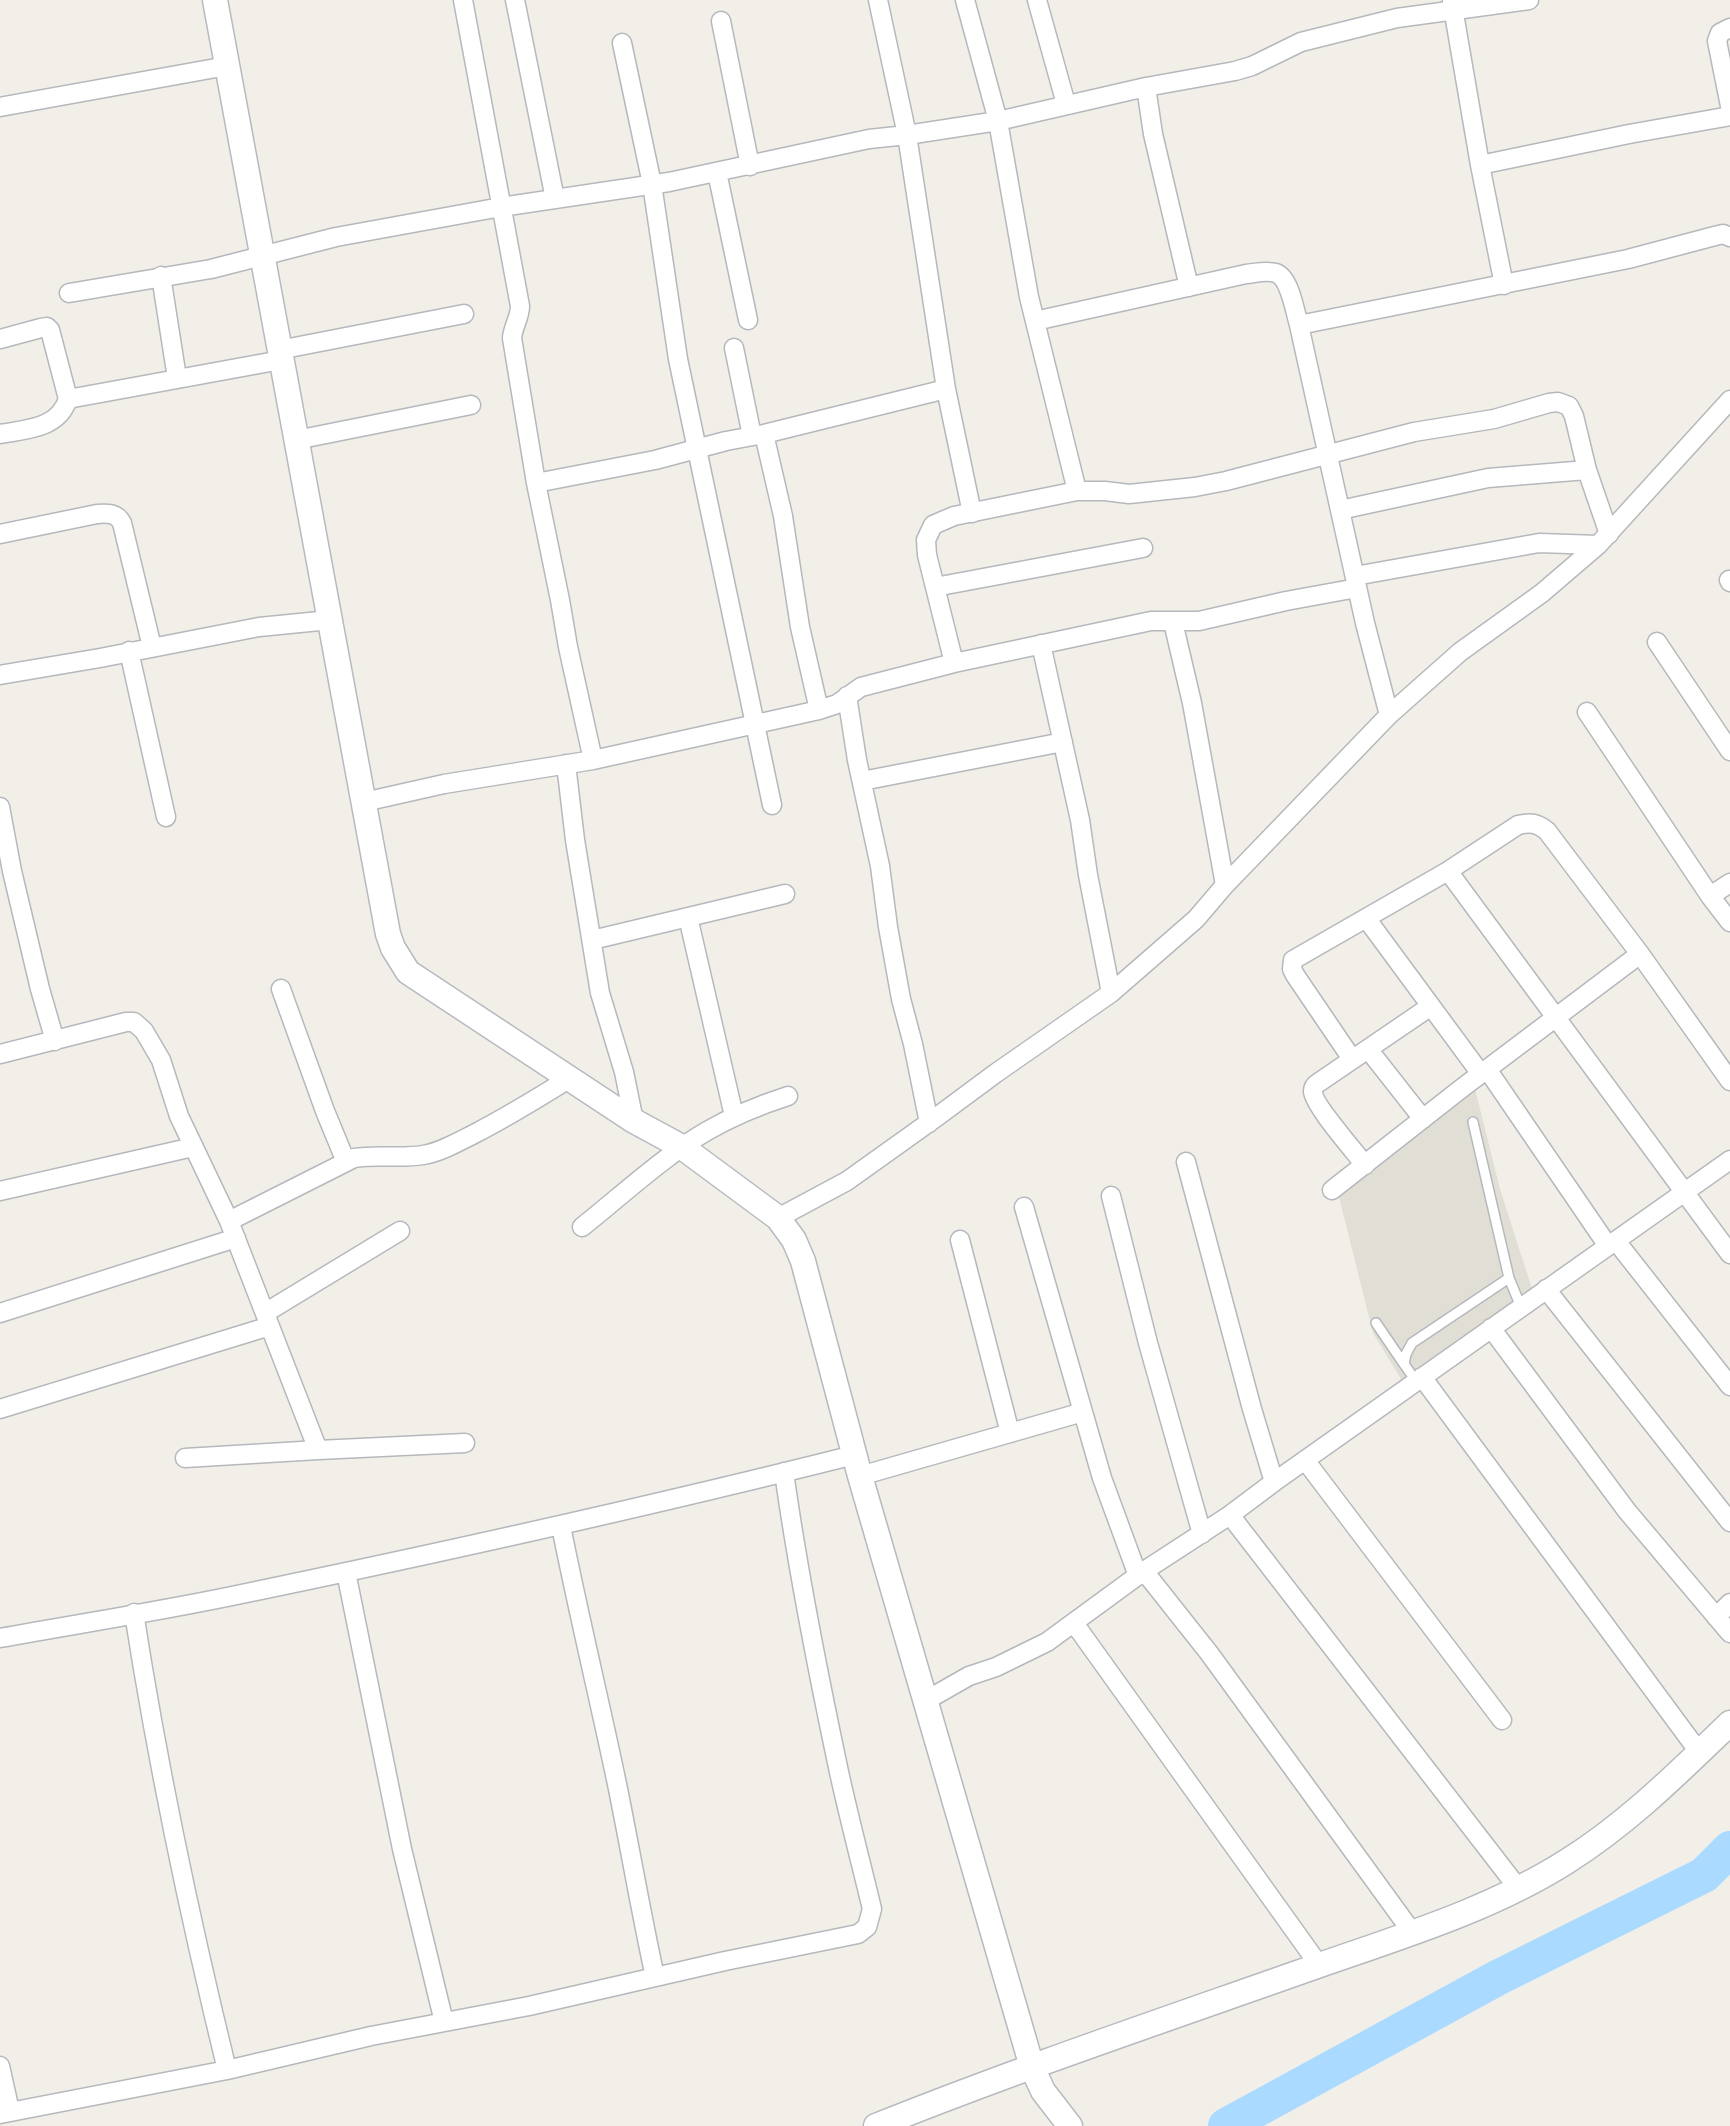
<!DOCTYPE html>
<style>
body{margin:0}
canvas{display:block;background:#f1efe8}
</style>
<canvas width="1730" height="2126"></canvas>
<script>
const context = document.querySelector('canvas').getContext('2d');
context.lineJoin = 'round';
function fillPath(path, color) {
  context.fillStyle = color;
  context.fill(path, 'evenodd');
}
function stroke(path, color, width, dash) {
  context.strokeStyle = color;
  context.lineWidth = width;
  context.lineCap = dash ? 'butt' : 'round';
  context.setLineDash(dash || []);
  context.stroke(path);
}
fillPath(new Path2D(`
 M 1475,1089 L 1500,1189 L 1533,1292 L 1404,1384 L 1373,1333 L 1339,1197 Z`), '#e1ded6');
stroke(new Path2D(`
 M 1226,2126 L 1499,1977 L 1704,1875 L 1730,1849`), '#aadaff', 36);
const lane = new Path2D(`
 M 1473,1122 L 1509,1278
 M 1376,1323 L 1404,1364
 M 1416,1381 L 1404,1364 L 1406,1354 L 1412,1343 L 1509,1278 L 1521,1307`);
const street = new Path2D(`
 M 463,0 L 520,306 C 520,318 513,326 512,338 L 536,483 L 560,600 L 568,647 L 593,760
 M 515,0 L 555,199
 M 878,0 L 907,135 L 946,389 L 972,513
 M 965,0 L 998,121 L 1029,297 L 1077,491
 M 1037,0 L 1066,104
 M 1452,2 L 1480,165 L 1504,285
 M 721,21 L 750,166
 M 1730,28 L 1720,33 L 1717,41 L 1730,106
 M 622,43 L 652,184 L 678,359 L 772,805
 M 1146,87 L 1153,134 L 1189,287
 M 0,107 L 227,66
 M 1480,165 L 1629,134 L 1730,116
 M 717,172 L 748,320
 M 161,276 L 177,378
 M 69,293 L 211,269 L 336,237 L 501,207 L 669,182 L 869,139 L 907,135 L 998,121 L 1146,87 L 1235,71 L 1252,66 L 1301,42 L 1397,18 L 1529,0
 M 1035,321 L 1246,274 C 1256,273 1267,270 1276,273 C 1290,278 1295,312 1299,325 L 1365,623 L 1389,715
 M 1299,325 L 1628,259 L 1711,237 L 1723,234 L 1730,237
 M 0,339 L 41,328 L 47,327 L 50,330 L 68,399 C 58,429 27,429 0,434
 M 734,348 L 752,436
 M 279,350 L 464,314
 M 68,399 L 281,360
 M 764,434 L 783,516 L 800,627 L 819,710 L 837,704 L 861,687 L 954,663 L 1151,621 L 1199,621 L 1286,601 L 1357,588
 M 296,440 L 471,405
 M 536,483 L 655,460 L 726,441 L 764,434 L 946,389
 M 1340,510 L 1488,478 L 1587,470
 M 0,534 L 97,514 C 108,513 117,513 122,523 L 152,647
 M 1355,576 L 1539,543 L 1598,545
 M 1729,580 L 1730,582
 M 935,587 L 1143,548
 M 1173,622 L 1192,703 L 1225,885
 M 1657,642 L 1730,751
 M 1041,644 L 1080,820 L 1088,875 L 1111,993
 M 129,651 L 166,817
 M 954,663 L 927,555 L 926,540 L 933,525 L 954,516 L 1077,491 L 1105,491 L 1129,494 L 1195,487 L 1226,481 L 1414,432 L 1494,419 L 1549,403 L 1558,402 L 1569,406 L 1574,416 L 1587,470 L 1609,534
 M 0,675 L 100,658 L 259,627 L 330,620
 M 847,696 L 857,760 L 880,866 L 888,927 L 901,999 L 913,1044 L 929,1123
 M 1587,712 L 1710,896 L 1730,922
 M 566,764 L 575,840 L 600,993 L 624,1072 L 634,1121
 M 862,781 L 1063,742
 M 364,802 L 444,784 L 593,760 L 819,710
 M 0,807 L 12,871 L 40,989 L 55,1041
 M 1448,871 L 1730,1254
 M 1710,896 L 1730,883
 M 688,917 L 734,1116
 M 1366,918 L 1481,1074
 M 592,940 L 785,894
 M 281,989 L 325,1111 L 346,1162
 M 1368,1049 L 1423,1119
 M 0,1054 L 126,1022 L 134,1022 L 144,1031 L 161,1060 L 179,1116 L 229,1221 L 318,1450 L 465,1443
 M 1352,1059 L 1295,975 L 1292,969 L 1293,960 L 1448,871 L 1518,825 C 1531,822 1537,823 1547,831 L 1640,954 L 1730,1081
 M 1487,1069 L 1608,1246
 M 1186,1162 L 1252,1409 L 1274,1482
 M 1365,1165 C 1355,1152 1312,1103 1313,1091 C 1313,1087 1315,1085 1318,1083 L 1431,1006
 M 1332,1190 L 1462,1088 L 1640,954
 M 0,1191 L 193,1147
 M 1111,1196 L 1148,1343 L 1202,1534
 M 1024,1207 L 1102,1478 L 1138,1576
 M 778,1218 L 847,1181 L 938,1116 L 996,1073 L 1111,993 L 1196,919 L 1225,885 L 1389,715 L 1460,652 L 1542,593 L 1598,545 L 1730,400
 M 229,1221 L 354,1158 C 379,1154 399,1159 423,1155 C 441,1152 458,1142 474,1134 C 507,1117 538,1098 570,1078
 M 582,1227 C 621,1196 664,1156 707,1131 C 733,1116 760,1105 788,1096
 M 960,1240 L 1010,1433
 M 1616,1241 L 1730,1386
 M 1546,1289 L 1730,1522
 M 0,1313 L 236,1238
 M 265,1313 L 400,1231
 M 1491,1328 L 1627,1511 L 1730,1633
 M 1422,1377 L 1699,1752
 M 0,1409 L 270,1326
 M 185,1458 L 318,1450
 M 1305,1460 L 1502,1720
 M 860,1476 L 1083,1412
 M 1230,1515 L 1518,1888
 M 561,1526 C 578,1612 599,1698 617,1784 C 630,1848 641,1913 655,1977
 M 1144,1571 L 1209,1653 L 1412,1932
 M 346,1572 L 402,1849 L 444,2022
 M 134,1613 C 158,1767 190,1919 227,2070
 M 1716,1617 L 1730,1603
 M 1074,1623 L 1319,1965
 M 0,1638 C 77,1624 155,1612 232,1596 C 440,1553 647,1507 854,1455
 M 925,1701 L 969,1676 L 996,1667 L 1047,1642 L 1144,1571 L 1230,1515 L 1274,1482 L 1730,1160
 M 0,2066 L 10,2111
 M 0,2114 L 227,2070 L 371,2036 L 529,2006 L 725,1961 L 858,1934 L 867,1927 L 872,1909 C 861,1863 849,1818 839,1772 C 818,1673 798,1573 784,1472`);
const secondary = new Path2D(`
 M 215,0 L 388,934 L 393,948 L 408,972 L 634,1121 L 682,1147 L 778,1218 L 794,1240 L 803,1261 L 860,1476 L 1032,2067 L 1043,2091 L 1070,2126
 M 876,2126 C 1016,2070 1158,2022 1300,1972 C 1389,1940 1485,1913 1566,1862 C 1627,1824 1678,1773 1730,1723`);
stroke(lane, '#b5b8bc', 12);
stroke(street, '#b5b8bc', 21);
stroke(secondary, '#b6babf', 27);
stroke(lane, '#fff', 9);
stroke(street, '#fff', 18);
stroke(secondary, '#fff', 24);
</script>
